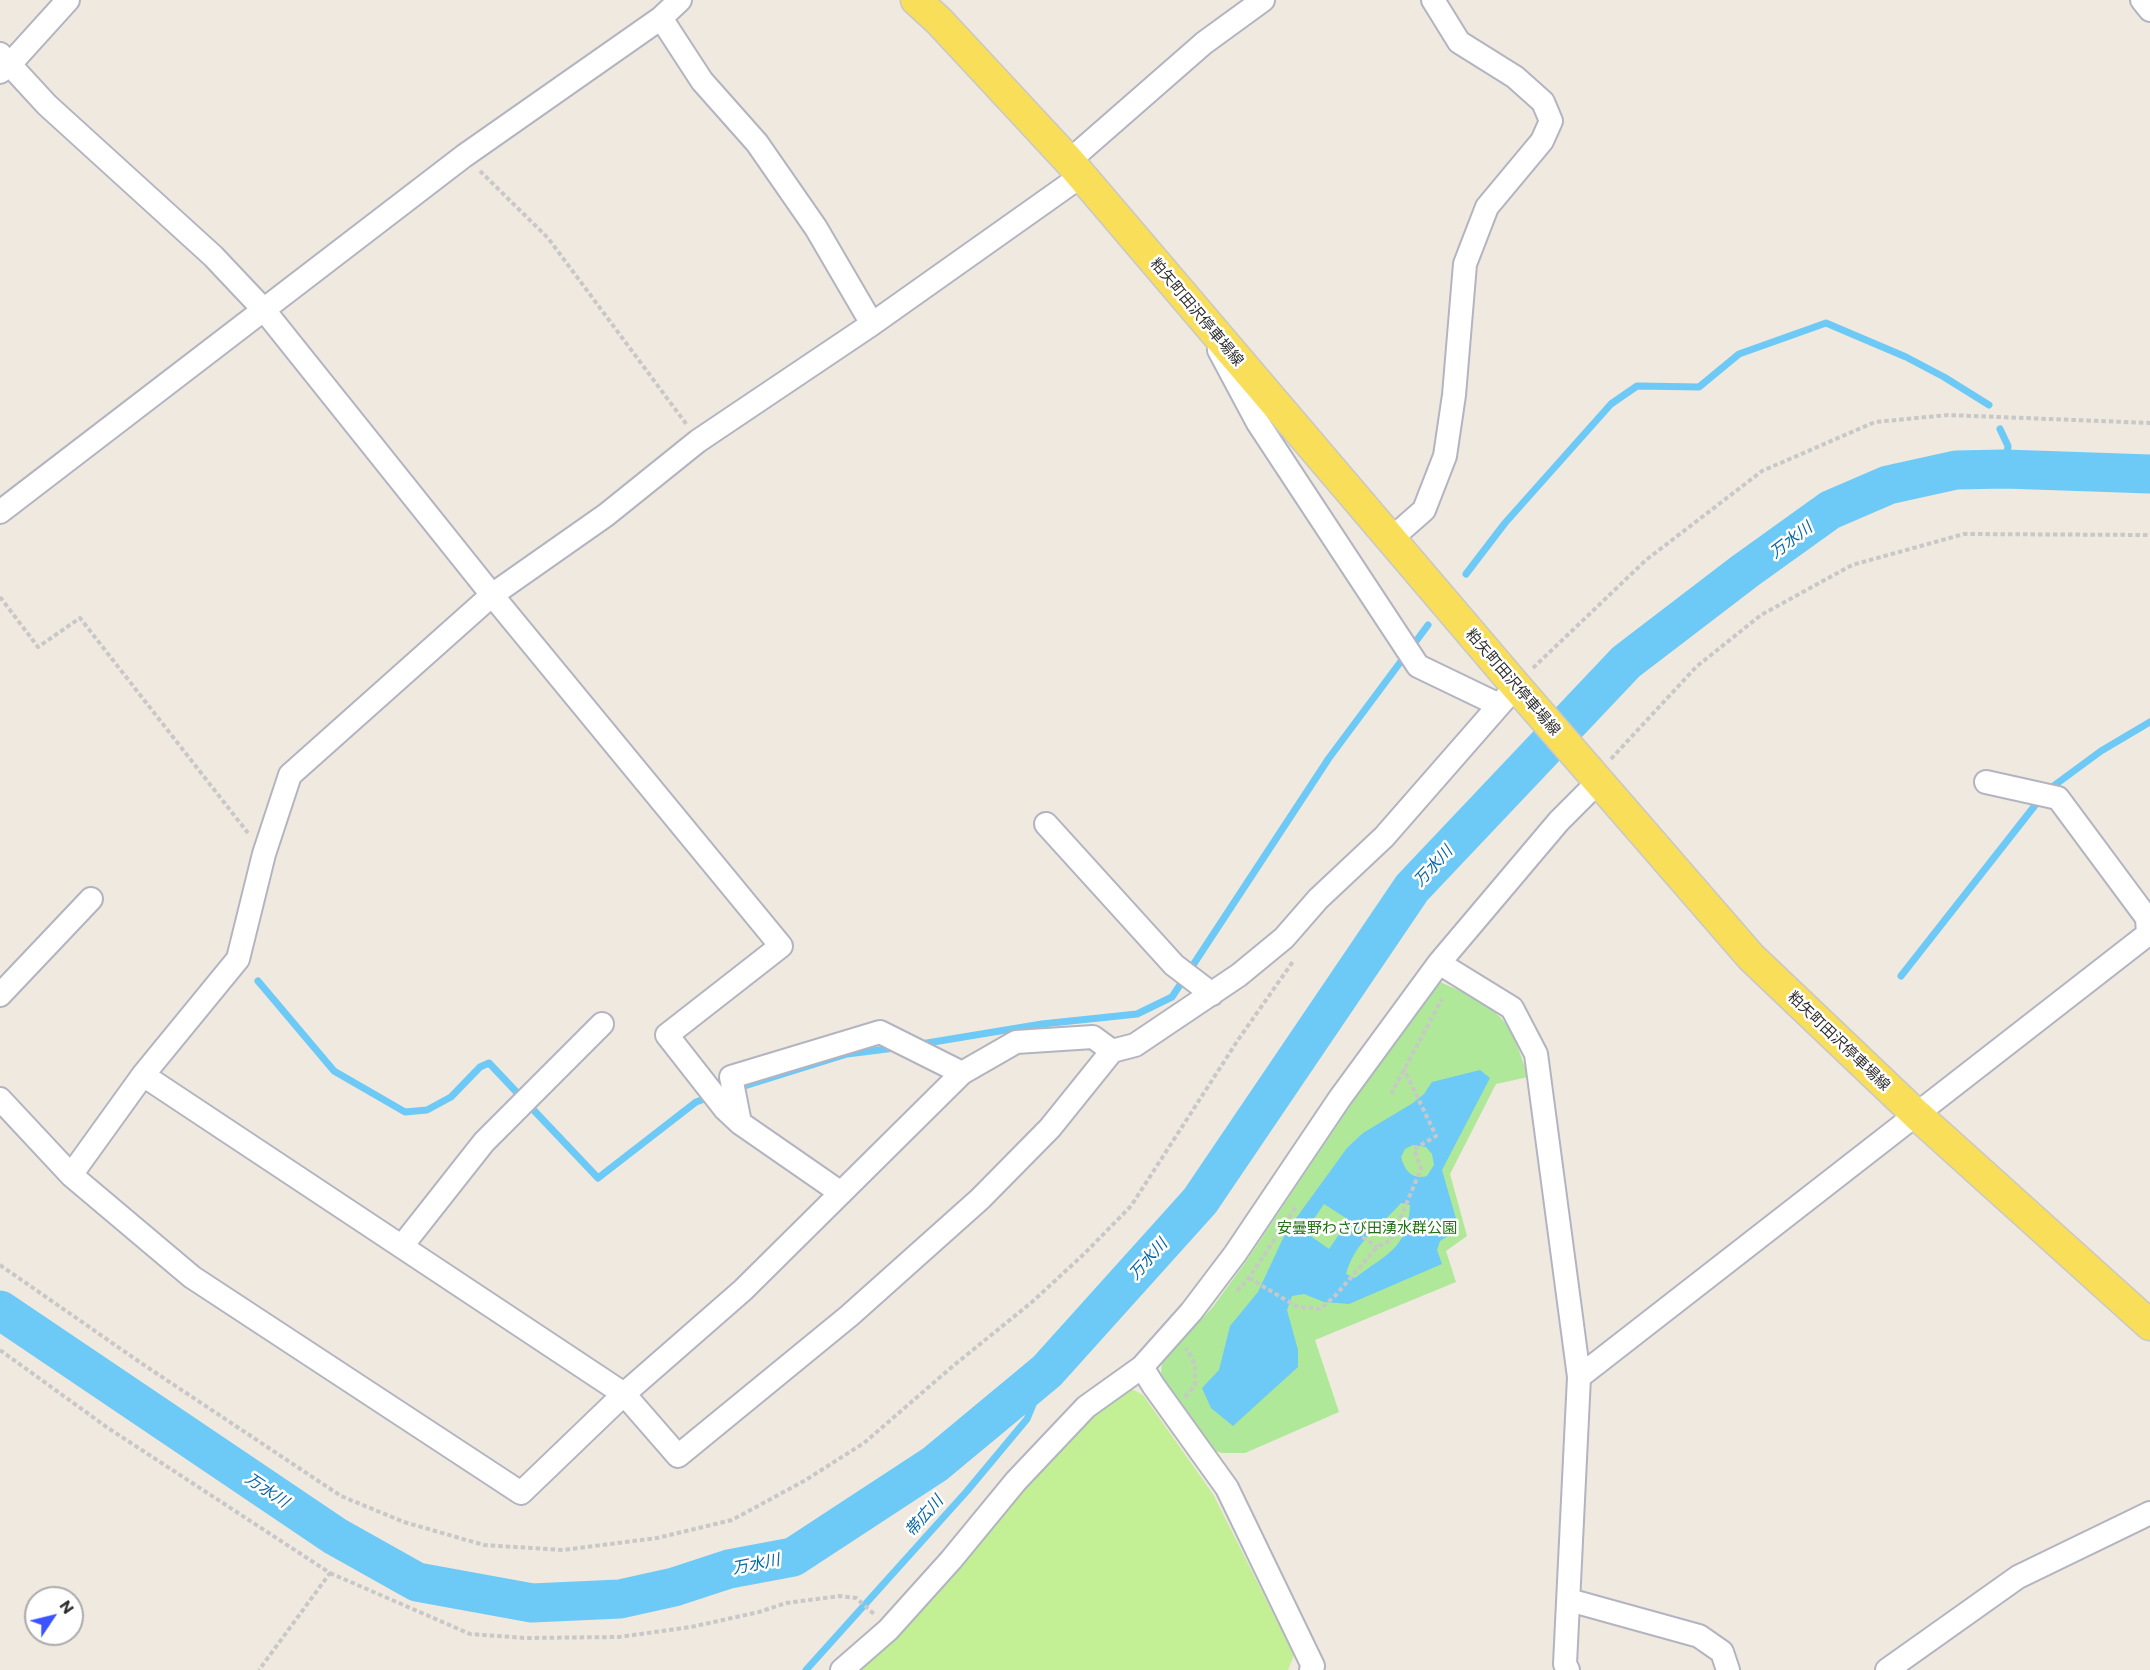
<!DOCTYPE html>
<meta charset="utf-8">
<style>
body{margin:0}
#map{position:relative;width:2150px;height:1670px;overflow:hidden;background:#efe9df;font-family:Commissioner,sans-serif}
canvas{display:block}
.north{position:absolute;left:24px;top:1586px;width:60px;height:60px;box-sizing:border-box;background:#fff;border:2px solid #ababab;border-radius:50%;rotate:55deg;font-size:16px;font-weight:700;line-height:24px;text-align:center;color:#2d2d2d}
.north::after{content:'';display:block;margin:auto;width:21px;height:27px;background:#3c54ff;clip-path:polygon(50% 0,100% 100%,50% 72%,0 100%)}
</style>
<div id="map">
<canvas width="2150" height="1670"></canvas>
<div class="north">N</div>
</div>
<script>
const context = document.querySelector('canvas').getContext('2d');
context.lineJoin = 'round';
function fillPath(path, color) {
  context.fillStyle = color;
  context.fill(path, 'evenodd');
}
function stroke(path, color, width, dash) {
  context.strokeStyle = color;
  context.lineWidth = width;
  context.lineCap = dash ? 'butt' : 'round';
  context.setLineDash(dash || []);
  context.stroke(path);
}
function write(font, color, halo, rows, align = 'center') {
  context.font = font + ' Commissioner,"Noto Sans JP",sans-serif';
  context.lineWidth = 5;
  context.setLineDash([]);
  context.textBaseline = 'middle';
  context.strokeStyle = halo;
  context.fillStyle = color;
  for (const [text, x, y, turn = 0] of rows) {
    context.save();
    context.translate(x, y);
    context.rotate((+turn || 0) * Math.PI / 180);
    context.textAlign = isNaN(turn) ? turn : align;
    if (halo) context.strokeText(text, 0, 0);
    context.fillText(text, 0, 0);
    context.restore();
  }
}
fillPath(new Path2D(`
 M 1440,982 C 1461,991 1485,1001 1501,1018 C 1514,1032 1522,1058 1528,1077 L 1496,1084 L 1450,1174 L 1467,1236 L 1446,1251 L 1456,1282 L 1315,1340 L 1339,1412 L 1245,1453 L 1222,1453 L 1210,1449 L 1161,1376 L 1162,1360 L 1212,1308 L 1245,1263 L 1360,1091 Z`), '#afe899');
fillPath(new Path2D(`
 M 1123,1389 L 1132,1389 L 1143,1395 L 1213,1494 L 1294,1655 L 1288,1670 L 856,1670 L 1036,1474 L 1086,1423 Z`), '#c3f094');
fillPath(new Path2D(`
 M 1480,1070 L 1490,1078 L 1442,1170 L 1459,1229 L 1440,1241 L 1437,1250 L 1442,1264 L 1349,1304 L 1324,1302 L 1304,1294 L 1292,1296 L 1287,1310 L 1298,1350 L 1298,1367 L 1233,1426 L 1211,1408 L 1202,1388 L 1219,1370 L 1230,1326 L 1258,1292 L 1286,1232 L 1347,1148 L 1363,1133 L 1413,1103 L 1424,1094 L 1432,1082 ZM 1413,1145 L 1426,1147 L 1432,1154 L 1434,1165 L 1427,1176 C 1412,1180 1405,1171 1401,1157 L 1405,1149 ZM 1401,1203 L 1410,1205 C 1408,1249 1386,1254 1355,1278 L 1346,1274 C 1355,1241 1380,1227 1401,1203 ZM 1324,1204 L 1349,1220 L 1329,1249 L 1305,1232 Z`), '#6dc9f6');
stroke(new Path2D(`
 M 2000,429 L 2008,446 L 2005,469
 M 1466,574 L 1505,523 L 1611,404 L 1637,386 L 1699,387 L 1739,354 L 1826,323 L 1906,357 L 1944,377 L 1989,405
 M 2048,790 L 2101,751 L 2150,722
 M 1901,976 L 2040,799
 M 258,981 L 334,1071 L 405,1112 L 427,1110 L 451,1097 L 480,1067 L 489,1063 L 598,1178 L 696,1102 L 710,1097
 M 921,1044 L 1042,1024 L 1137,1014 L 1172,997 L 1329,758 L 1428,625
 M 738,1088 L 847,1054 L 895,1048
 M 806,1670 L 967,1491 L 1027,1419 L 1047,1371`), '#6dc9f6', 7);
stroke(new Path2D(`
 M 0,1310 L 335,1536 L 417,1582 L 532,1603 L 620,1599 L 674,1587 L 729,1569 L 793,1557 L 935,1464 L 1047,1371 L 1200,1201 L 1412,888 L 1626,662 L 1745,571 L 1830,510 L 1888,485 L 1956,470 L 2005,469 L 2150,474`), '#6dc9f6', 39);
const minor = new Path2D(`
 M 2142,0 L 2150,10
 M 661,18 L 702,81 L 757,143 L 816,228 L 872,324
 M 0,54 L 47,105 L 213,256 L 264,310 L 492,595 L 781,946 L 667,1035 L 725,1109 L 740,1123 L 841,1193
 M 0,72 L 11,63 L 68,0
 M 1069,161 L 1204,43 L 1263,0
 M 1219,350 L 1258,423 L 1418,666 L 1499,705
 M 0,512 L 464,156 L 661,18 L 680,0
 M 1391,539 L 1424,510 L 1445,456 L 1454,395 L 1465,264 L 1487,207 L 1542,141 L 1551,121 L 1543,102 L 1515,77 L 1459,42 L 1433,0
 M 1046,824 L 1174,965 L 1212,994
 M 1439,963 L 1512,1008 L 1536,1054 L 1579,1377 L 1565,1664 L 1568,1670
 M 0,995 L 91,899
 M 143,1075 L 624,1394 L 678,1456 L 849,1316 L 980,1199 L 1050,1128 L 1112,1051 L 1135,1045 L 1239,975 L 1284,938 L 1318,899 L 1384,837 L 1516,686
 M 0,1099 L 71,1175 L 192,1277 L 521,1493 L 624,1394 L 743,1290 L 962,1073 L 1016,1042 L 1093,1037 L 1112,1051
 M 740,1123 L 731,1077 L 880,1032 L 962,1073
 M 71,1175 L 143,1075 L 238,959 L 264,854 L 290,775 L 492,595 L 606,515 L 698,441 L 872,324 L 1081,176
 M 402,1246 L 484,1142 L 602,1024
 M 1142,1367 L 1153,1385 L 1227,1488 L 1313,1666 L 1311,1670
 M 1579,1377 L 2148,934 L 2147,918 L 2058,798 L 1986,782
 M 1569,1600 L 1699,1636 L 1722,1652 L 1728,1670
 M 842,1670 L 888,1630 L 951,1560 L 1016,1481 L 1086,1407 L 1142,1367 L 1191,1312 L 1235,1254 L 1340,1098 L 1439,963 L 1559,821 L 1599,781
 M 1887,1670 L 2018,1577 L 2150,1513`);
const major = new Path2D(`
 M 916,0 L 939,21 L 1069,161 L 1516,686 L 1751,957 L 1917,1115 L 2150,1325`);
stroke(minor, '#b3b4c1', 26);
stroke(major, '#c8c8c8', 33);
stroke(new Path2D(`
 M 480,171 L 548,238 L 687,425
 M 0,597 L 38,647 L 80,618 L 248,833
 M 1533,668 L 1646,560 L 1762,471 L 1875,422 L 1948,415 L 2150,423
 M 1611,759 L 1696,667 L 1761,615 L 1852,565 L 1964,534 L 2150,535
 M 1391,1094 L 1442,999
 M 1344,1224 L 1377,1247
 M 0,1265 L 141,1363 L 341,1496 L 404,1522 L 484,1545 L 563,1550 L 657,1538 L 732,1520 L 804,1481 L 864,1443 L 953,1366 L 1032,1302 L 1084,1254 L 1131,1206 L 1238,1040 L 1294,960
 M 1249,1278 L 1296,1306 L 1320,1309 L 1335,1296 L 1377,1247 L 1391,1240 L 1421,1169 L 1414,1149 L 1436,1136 L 1404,1069
 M 1237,1291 L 1249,1278 L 1296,1207
 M 0,1350 L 108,1428 L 330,1573 L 259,1670
 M 1185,1397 L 1195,1385 L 1195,1364 L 1186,1348
 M 330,1573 L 470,1634 L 525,1638 L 619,1637 L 691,1627 L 759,1612 L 786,1603 L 840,1596 L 856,1598 L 875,1615`), '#c8c8c8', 4, [4.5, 3]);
stroke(minor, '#fff', 22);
stroke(major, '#f9de5a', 30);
write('15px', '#2d2d2d', '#fff', [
 ["粕矢町田沢停車場線",1197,312,50],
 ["粕矢町田沢停車場線",1513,682,49],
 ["粕矢町田沢停車場線",1839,1041,44]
]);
write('15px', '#247017', '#fff', [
 ["安曇野わさび田湧水群公園",1367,1228]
]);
write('italic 16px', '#0666a8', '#fff', [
 ["万水川",1791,540,-37],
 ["万水川",1433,866,-47],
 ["万水川",1148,1259,-48],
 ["万水川",267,1490,34],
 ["帯広川",924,1516,-49],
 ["万水川",756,1564,-11]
]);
</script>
